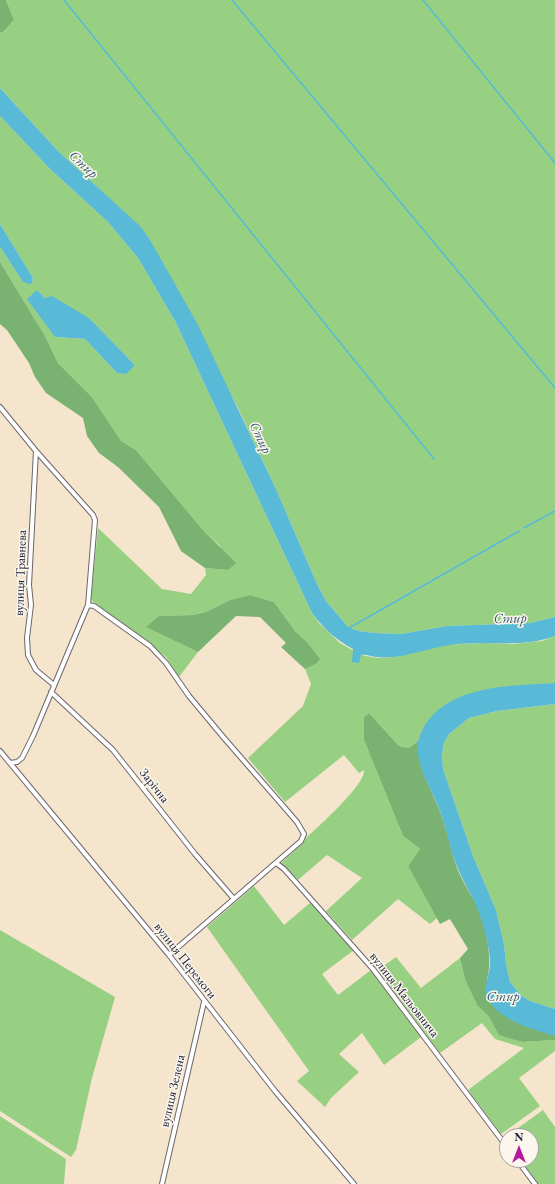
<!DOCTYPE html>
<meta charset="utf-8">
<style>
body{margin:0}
#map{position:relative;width:555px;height:1184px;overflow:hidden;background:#f4e5cc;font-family:"EB Garamond",serif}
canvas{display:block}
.north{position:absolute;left:499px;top:1128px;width:40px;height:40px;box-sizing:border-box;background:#fbf7ec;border:1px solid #a4a2a5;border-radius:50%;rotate:0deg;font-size:11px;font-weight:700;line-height:16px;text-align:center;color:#22223b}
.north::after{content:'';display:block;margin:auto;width:14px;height:18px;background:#b5179e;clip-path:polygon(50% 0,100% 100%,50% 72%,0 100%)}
</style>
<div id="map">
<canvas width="555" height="1184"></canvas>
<div class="north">N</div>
</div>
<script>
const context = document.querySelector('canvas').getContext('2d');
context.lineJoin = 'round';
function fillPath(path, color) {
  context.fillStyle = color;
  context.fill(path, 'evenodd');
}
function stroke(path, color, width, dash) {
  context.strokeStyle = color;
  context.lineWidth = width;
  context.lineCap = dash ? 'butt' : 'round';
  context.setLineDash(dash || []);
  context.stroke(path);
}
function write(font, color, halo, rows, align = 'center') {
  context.font = font + ' "EB Garamond",serif';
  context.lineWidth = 3;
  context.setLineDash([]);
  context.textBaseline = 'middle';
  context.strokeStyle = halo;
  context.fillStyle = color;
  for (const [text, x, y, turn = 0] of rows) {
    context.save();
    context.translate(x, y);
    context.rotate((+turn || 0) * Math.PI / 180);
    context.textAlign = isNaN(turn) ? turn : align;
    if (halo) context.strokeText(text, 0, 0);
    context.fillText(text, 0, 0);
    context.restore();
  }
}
fillPath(new Path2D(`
 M 6,0 L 555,0 L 555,617 L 530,623 L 447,626 L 401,634 L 375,633 L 359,631 L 348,627 L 326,601 L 317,584 L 276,489 L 238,408 L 149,238 L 139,226 L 59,152 L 0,88 L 0,32 L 2,33 L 14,20 Z
 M 0,116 L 50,169 L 108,222 L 138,258 L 175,321 L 312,613 L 319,623 L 340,643 L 361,655 L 377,658 L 395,657 L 442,645 L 484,643 L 512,644 L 542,641 L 555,636 L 555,683 L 498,688 L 422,731 L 418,741 L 409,748 L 399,746 L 369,713 L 364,717 L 364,740 L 403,836 L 420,849 L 408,866 L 437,918 L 430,924 L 398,899 L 352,940 L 326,911 L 362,878 L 327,855 L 298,880 L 281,863 L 303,843 L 306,838 C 318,827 366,784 364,770 L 359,773 L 344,755 L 285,802 L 248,758 L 303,706 L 311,684 L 305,669 L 316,664 L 306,641 L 295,631 L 274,602 L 250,595 L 230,600 L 206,612 L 193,615 L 159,616 L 147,627 L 198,652 L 179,677 L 166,657 L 91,600 L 98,528 L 162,589 L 191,594 L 206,575 L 205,568 L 228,570 L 220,546 L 203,530 L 136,450 L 121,441 L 92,397 L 58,363 L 45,336 L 0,262 L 0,247 L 23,282 L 32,283 L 33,278 L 0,224 ZM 37,290 L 45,298 L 89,318 L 135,365 L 117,373 L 85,339 L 55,337 Z
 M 555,704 L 555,1009 L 530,1001 L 522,996 L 510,982 L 506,963 L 504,944 L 496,910 L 473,856 L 443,769 L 442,755 L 444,743 L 449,734 L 469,718 L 497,711 Z
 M 254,886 L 284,925 L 311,902 L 354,950 L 322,974 L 338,995 L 371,970 L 421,1037 L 384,1065 L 362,1033 L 339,1054 L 359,1072 L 331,1098 L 325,1107 L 297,1081 L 309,1071 L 207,927 Z
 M 0,930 L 115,997 L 92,1078 L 76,1150 L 71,1157 L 0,1111 Z
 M 396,957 L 421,988 L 460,958 L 465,980 L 477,1005 L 489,1017 L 499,1034 L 522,1042 L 555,1040 L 555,1051 L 519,1078 L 540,1106 L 501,1134 L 468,1090 L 524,1048 L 495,1039 L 482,1023 L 440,1053 L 378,970 Z
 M 543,1110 L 555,1127 L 555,1184 L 538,1184 L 520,1160 L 531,1160 L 531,1136 L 507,1136 Z
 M 0,1116 L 66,1159 L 64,1184 L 0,1184 Z`), '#98d083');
fillPath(new Path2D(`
 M 0,0 L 6,0 L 14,20 L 2,33 L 0,32 Z
 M 0,262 L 45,336 L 58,363 L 92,397 L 121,441 L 136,450 L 203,530 L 236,563 L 228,570 L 205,568 L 181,551 L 159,507 L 118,467 L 99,453 L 87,436 L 83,418 L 46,393 L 35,377 L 29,363 L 7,330 L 0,324 Z
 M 250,595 L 274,602 L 295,631 L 306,641 L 320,659 L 316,664 L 305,669 L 281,647 L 286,643 L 260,617 L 236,616 L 198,652 L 146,627 L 159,616 L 193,615 L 206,612 L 230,600 Z
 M 369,713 L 399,746 L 409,748 L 418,741 C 417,766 430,787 439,809 C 447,828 450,849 457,868 C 461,879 468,889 474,900 C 484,919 494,958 487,979 L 509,1019 L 555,1036 L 555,1040 L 522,1042 L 499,1035 L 489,1017 L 477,1005 L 465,980 L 460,958 L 468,949 L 450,919 L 440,924 L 408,866 L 420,849 L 403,836 L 364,740 L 364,717 Z`), '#7ab271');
fillPath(new Path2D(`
 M 0,88 L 59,152 L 140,226 L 149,238 L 198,325 L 276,489 L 317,584 L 326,601 L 348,627 L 359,631 L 375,633 L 401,634 L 447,626 L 530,623 L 555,617 L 555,636 C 523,648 491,641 458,644 C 436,646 416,654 394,657 C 389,657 382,658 376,657 C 371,657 367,654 361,655 L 359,663 L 352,662 L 353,649 C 336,640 324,629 312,613 L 175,321 L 138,258 L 108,222 L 50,169 L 0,116 Z
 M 0,224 L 33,278 L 32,283 L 29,284 L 23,282 L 0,247 Z
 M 37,290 L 45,298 L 52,296 L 89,318 L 135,365 L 126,374 L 117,373 L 85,339 L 55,337 L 27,299 Z
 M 555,683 L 555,704 L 497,711 L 469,718 L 449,734 L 444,743 L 442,755 L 443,769 L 473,856 L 496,910 L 504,944 L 506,963 L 510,982 L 522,996 L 530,1001 L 555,1009 L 555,1036 C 533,1029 503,1022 489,1001 C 481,988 491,974 490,960 C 489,945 484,927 479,913 C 474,897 464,884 458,869 C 450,851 447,830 440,811 C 433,793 421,774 418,755 C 416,747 418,738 422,731 C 445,684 511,686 555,683 Z`), '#58bad6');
stroke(new Path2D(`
 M 64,0 L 434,459
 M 232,0 L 555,388
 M 423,0 L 555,163
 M 524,528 L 555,511
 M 349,628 L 519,531`), '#58bad6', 1.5);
const street = new Path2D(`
 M 0,407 L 36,451 L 93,515 L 95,520 L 88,605 L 33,736 L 22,758 L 17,762 L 10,763
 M 36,451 L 29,585 L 31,605 L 27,638 L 28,655 L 36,670 L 54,685
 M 88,605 L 94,606 L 150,646 L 166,663 L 189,696 L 224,738 L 297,822 L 304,834 L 301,841 L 169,955
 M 51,692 L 113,750 L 195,854 L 234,899
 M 0,751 L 169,955 L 275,1091 L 354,1184
 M 276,863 L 284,869 L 373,969 L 507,1147
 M 517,1160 L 535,1184
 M 162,1184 L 204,1002`);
stroke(street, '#6c666e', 6);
stroke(street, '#fff', 4);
write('13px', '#22223b', '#fbf7ec', [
 ["вулиця Травнева",21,573,-88],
 ["Зарічна",154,786,52],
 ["вулиця Перемоги",185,961,52],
 ["вулиця Мальовнича",404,995,52],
 ["вулиця Зелена",173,1091,-77]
]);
write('italic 14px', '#355771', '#fbf7ec', [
 ["Стир",83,165,43],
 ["Стир",260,438,64],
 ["Стир",510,619,-2],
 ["Стир",503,997]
]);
</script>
